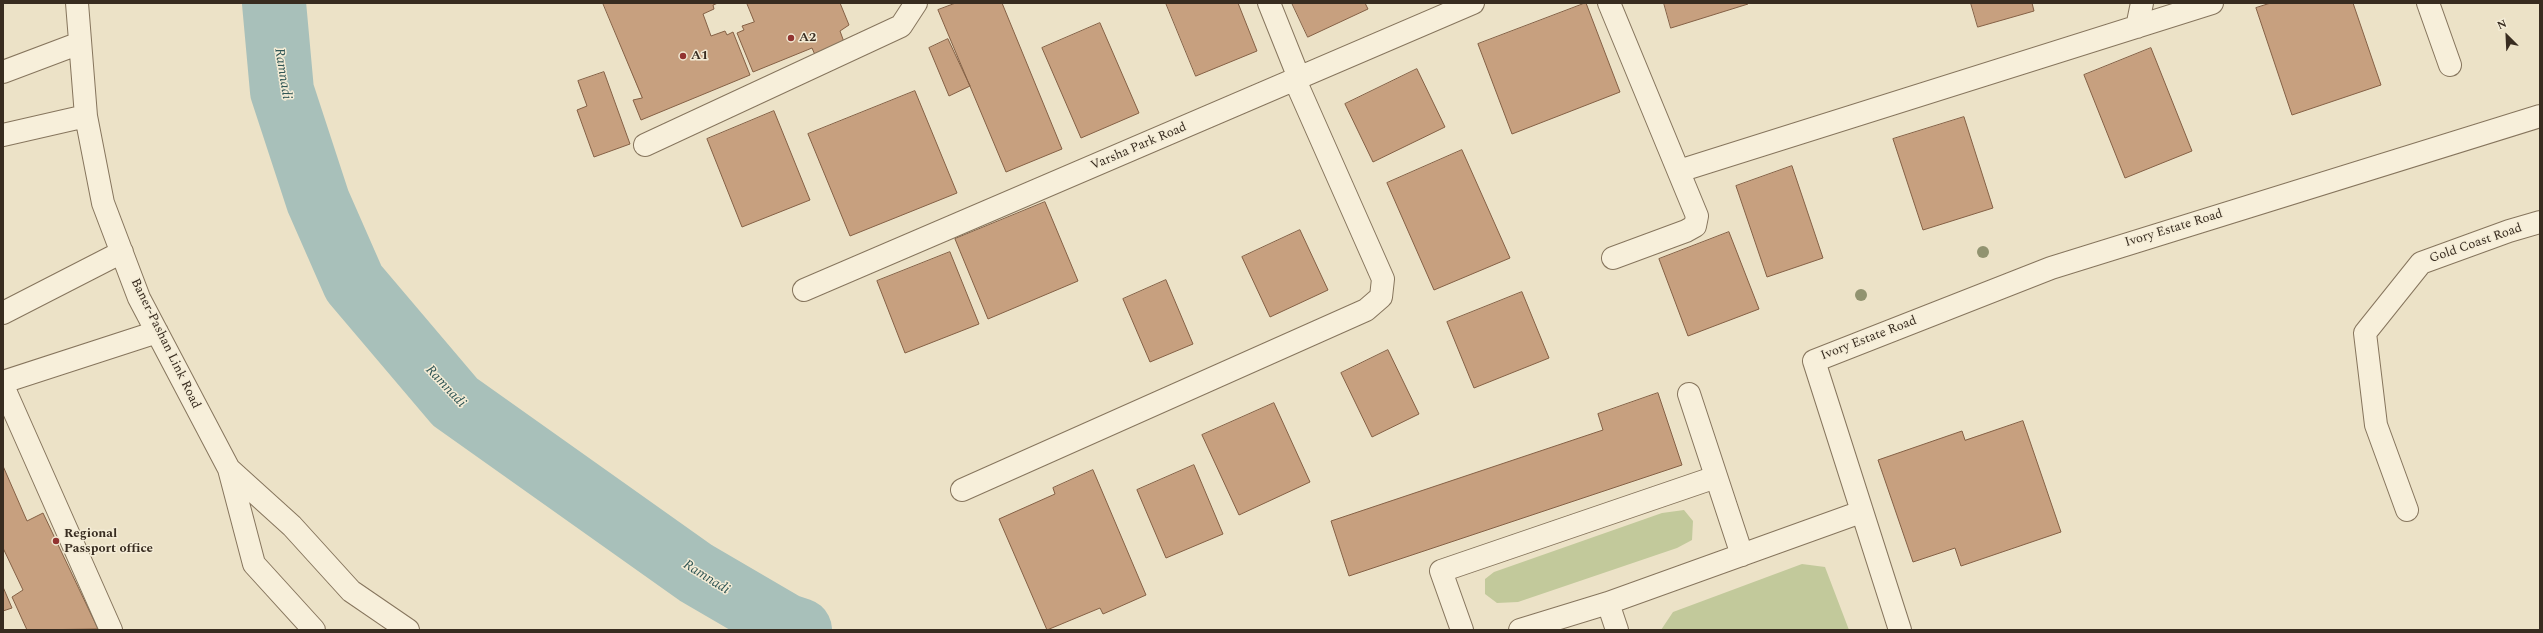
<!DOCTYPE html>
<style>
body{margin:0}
#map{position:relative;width:2543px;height:633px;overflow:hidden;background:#ece2c7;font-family:Spectral,serif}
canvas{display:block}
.frame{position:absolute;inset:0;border:4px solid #382c20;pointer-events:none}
.north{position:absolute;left:2487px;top:16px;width:40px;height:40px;-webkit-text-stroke:3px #f4ecd6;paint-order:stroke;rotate:336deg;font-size:11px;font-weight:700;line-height:16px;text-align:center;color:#382c20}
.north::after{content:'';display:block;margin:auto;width:14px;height:18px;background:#382c20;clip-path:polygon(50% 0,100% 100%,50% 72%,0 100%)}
</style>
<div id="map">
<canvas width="2543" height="633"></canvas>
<div class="frame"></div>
<div class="north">N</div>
</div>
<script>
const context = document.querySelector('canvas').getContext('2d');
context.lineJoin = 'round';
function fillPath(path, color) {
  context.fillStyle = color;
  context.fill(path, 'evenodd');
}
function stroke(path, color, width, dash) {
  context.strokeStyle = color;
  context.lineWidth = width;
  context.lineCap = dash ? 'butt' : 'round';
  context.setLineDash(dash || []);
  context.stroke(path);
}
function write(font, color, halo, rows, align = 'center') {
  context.font = font + ' Spectral,serif';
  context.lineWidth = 3;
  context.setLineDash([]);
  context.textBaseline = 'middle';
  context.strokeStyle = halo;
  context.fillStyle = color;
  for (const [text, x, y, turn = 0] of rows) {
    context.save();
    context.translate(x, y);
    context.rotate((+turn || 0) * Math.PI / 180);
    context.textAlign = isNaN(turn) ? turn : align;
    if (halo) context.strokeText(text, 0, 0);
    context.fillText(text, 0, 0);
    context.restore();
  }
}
fillPath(new Path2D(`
 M 1684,510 L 1693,521 L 1692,540 L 1677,548 L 1518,602 L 1497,603 L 1485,594 L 1485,579 L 1494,572 L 1662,513 Z
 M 1802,564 L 1825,567 L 1849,630 L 1661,630 L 1673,612 Z`), '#c2c99b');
stroke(new Path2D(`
 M 274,3 L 282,91 L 318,201 L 354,283 L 455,402 L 696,573 L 785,625 L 800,630`), '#a8c0ba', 64);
const building = new Path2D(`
 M 603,3 L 718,3 L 713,5 L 714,9 L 703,14 L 711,36 L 725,31 L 727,35 L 733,32 L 750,75 L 641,120 L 633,100 L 642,98 Z
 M 747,3 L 840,3 L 849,25 L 840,31 L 844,42 L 815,55 L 812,48 L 753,72 L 737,33 L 744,30 L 742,26 L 754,22 Z
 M 956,3 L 1002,3 L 1062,149 L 1006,172 L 938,10 Z
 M 1166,3 L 1238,3 L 1257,51 L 1196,76 Z
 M 1292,3 L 1365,3 L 1368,9 L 1308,37 Z
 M 1586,3 L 1620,92 L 1512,134 L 1478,44 Z
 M 1664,3 L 1747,3 L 1748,4 L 1671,28 Z
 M 1971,3 L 2032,3 L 2034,11 L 1978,27 Z
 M 2271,3 L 2353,3 L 2381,85 L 2292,115 L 2256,8 Z
 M 1100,23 L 1139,113 L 1081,138 L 1042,48 Z
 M 948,39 L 970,86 L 949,96 L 929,48 Z
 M 2151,48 L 2192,151 L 2125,178 L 2084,75 Z
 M 1417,69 L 1445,127 L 1373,162 L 1345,104 Z
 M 604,72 L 630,144 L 594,157 L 577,110 L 587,106 L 578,81 Z
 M 915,91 L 957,193 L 850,236 L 808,134 Z
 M 774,111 L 810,200 L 742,227 L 707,139 Z
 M 1964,117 L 1993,208 L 1923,230 L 1893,139 Z
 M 1462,150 L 1510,258 L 1434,290 L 1387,183 Z
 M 1792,166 L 1823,258 L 1767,277 L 1736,186 Z
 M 1045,202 L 1078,281 L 988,319 L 955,239 Z
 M 1300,230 L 1328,290 L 1270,317 L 1242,257 Z
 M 1729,232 L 1759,309 L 1688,336 L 1659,259 Z
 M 950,252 L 979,324 L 905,353 L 877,281 Z
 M 1166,280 L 1193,344 L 1150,362 L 1123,299 Z
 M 1522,292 L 1549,358 L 1474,388 L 1447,322 Z
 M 1388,350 L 1419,414 L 1372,437 L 1341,373 Z
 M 1658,393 L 1682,465 L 1349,576 L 1331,521 L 1603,430 L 1598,414 Z
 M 1274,403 L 1310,482 L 1239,515 L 1202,435 Z
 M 2023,421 L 2061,532 L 1961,566 L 1955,548 L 1913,562 L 1878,460 L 1962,431 L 1965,440 Z
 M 1194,465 L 1223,534 L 1166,558 L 1137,490 Z
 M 3,466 L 27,521 L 43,513 L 98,629 L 27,630 L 12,597 L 23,590 L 3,548 Z
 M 1093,470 L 1146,595 L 1103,614 L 1100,608 L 1047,630 L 999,519 L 1055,494 L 1053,488 Z
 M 3,587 L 12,608 L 3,611 Z`);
fillPath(building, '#c7a07f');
stroke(building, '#846045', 1);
const minor = new Path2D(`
 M 77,3 L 86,116 L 103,203 L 139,298 L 229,469 L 254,564 L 314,630
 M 1269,3 L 1299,78
 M 1609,3 L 1697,216 L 1695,226 L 1686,231 L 1613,258
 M 2428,3 L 2450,65
 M 2137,27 L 2142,3
 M 3,72 L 80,43
 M 3,135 L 86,116
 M 645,145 L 901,26 L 916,3
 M 1679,171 L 2212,3
 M 804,290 L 1473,3
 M 3,313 L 122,252
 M 3,382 L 157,332
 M 3,386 L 111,630
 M 1689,394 L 1742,555
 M 229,469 L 292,526 L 351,591 L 408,630
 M 962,490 L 1366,310 L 1381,297 L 1383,279 L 1295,80
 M 2407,510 L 2376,425 L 2365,333 L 2421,263 L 2509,231 L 2540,222
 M 1462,630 L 1441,571 L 1716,477
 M 1520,630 L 1608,603
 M 1617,630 L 1608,603 L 1861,512
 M 1900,630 L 1814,361 L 2051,268 L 2540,116`);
stroke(minor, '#86755d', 24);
stroke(minor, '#f7efda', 22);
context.fillStyle = '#919370';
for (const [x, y] of [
 [1983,252],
 [1861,295]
]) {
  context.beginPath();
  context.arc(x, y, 6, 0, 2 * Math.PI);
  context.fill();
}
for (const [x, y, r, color] of [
 [791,38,4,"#923431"],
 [683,56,4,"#923431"],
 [56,541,4,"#923431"]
]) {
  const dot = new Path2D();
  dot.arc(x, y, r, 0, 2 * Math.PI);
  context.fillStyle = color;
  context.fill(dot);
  stroke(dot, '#f4ecd6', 1.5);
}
write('bold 13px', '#382c20', '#f4ecd6', [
 ["A2",799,38],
 ["A1",691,56],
 ["Regional",64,534],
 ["Passport office",64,549]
], 'left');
write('13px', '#382c20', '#f4ecd6', [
 ["Varsha Park Road",1139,147,-23],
 ["Ivory Estate Road",2174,229,-17],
 ["Gold Coast Road",2476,244,-19],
 ["Ivory Estate Road",1869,339,-21],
 ["Baner-Pashan Link Road",165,344,64]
]);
write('italic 14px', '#305655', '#f4ecd6', [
 ["Ramnadi",282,74,81],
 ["Ramnadi",445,387,47],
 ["Ramnadi",706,578,32]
]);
</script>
